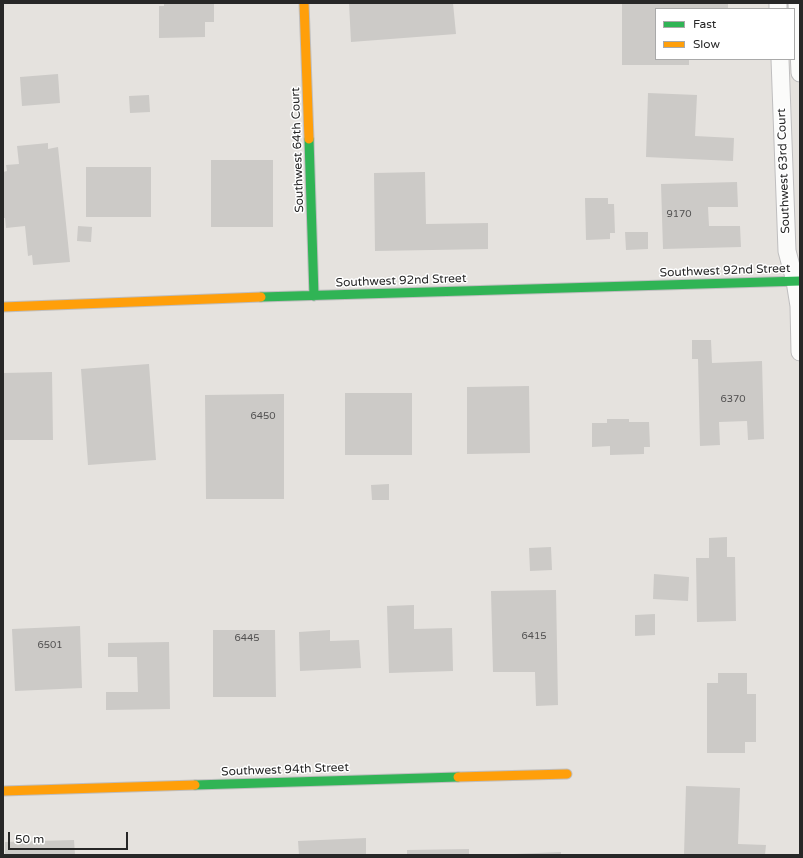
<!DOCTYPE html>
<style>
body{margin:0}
#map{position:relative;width:803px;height:858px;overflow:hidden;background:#e5e2de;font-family:"Varela Round",sans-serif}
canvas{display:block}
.frame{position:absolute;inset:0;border:4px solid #272727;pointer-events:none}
.legend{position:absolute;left:655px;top:8px;width:140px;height:52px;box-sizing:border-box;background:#fff;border:1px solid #a9a9a9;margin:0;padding:5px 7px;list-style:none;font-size:12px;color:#272727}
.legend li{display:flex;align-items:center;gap:8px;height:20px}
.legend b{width:20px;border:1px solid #a9a9a9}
.scale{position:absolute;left:8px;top:832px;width:120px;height:18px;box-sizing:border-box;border:2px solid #272727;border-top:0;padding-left:5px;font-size:12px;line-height:14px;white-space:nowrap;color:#272727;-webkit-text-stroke:3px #fff;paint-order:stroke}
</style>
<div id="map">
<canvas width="803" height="858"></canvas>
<div class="frame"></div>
<ul class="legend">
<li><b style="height:5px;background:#30b455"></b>Fast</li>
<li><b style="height:5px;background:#ff9f0a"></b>Slow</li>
</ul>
<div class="scale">50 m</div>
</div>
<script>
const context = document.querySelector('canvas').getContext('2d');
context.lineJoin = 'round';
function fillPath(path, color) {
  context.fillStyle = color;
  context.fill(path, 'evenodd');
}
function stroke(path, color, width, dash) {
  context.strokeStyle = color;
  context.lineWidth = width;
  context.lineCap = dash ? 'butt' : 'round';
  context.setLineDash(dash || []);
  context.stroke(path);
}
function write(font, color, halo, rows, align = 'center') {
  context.font = font + ' "Varela Round",sans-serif';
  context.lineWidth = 3;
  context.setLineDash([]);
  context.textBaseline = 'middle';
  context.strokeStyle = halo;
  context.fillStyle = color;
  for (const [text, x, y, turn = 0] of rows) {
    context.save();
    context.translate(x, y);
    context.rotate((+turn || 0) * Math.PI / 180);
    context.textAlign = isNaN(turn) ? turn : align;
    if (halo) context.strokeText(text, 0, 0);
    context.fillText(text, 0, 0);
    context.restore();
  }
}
fillPath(new Path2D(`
 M 164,3 L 214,3 L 214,22 L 205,22 L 205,37 L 159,38 L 159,6 L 164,6 Z
 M 349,3 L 453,3 L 456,34 L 351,42 Z
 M 622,3 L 728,3 L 728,9 L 656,9 L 656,59 L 689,59 L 689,65 L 622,65 Z
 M 58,74 L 60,103 L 22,106 L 20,77 Z
 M 648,93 L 697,95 L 695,136 L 734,138 L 733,161 L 646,157 Z
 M 149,95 L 150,112 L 130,113 L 129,96 Z
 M 48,143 L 48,149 L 58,147 L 70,262 L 33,265 L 32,255 L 28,256 L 25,226 L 6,228 L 5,218 L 3,218 L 3,172 L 7,171 L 6,165 L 19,164 L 17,146 Z
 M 211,160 L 273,160 L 273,227 L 211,227 Z
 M 86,167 L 151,167 L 151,217 L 86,217 Z
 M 425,172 L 426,224 L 488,223 L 488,249 L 375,251 L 374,173 Z
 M 737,182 L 738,207 L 708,207 L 709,226 L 740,226 L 741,247 L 663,249 L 661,184 Z
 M 585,198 L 608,198 L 608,204 L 614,204 L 615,233 L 610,233 L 610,239 L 586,240 Z
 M 78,226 L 92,227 L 91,242 L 77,241 Z
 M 625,232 L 648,232 L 648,249 L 626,250 Z
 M 692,340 L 711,340 L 712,363 L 762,361 L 764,439 L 748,440 L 747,421 L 719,422 L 720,445 L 700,446 L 698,359 L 692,359 Z
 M 149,364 L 156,460 L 88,465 L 81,369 Z
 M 52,372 L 53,440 L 3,440 L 3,373 Z
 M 529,386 L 530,453 L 467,454 L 467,387 Z
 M 345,393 L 412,393 L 412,455 L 345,455 Z
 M 284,394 L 284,499 L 206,499 L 205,395 Z
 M 607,419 L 629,419 L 629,422 L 649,422 L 650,447 L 644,447 L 644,454 L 610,455 L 610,446 L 592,447 L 592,423 L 607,423 Z
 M 389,484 L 389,500 L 372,500 L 371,485 Z
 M 727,537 L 727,557 L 735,557 L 736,621 L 697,622 L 696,558 L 709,558 L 709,538 Z
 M 551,547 L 552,570 L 530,571 L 529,548 Z
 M 654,574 L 689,577 L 688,601 L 653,599 Z
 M 556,590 L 558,705 L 536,706 L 535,672 L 493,672 L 491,591 Z
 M 414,605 L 414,629 L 452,628 L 453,671 L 389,673 L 387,606 Z
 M 655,614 L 655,635 L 635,636 L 635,615 Z
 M 80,626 L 82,688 L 15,691 L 12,629 Z
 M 213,630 L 275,630 L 276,697 L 213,697 Z
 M 330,630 L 330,641 L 359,640 L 361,668 L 300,671 L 299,632 Z
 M 169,642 L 170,709 L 106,710 L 106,692 L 138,692 L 137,657 L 108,657 L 108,643 Z
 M 718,673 L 747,673 L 747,694 L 756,694 L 756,742 L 745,742 L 745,753 L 707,753 L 707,683 L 718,683 Z
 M 686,786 L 740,788 L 738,844 L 766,845 L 765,855 L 684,855 Z
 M 366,838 L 366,855 L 299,855 L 298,841 Z
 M 74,840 L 75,855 L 5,855 L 5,842 Z
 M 469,849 L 469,855 L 407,855 L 407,850 Z
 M 561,852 L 561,855 L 514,855 L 514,854 Z`), '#cccac7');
const street = new Path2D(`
 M 778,3 L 778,9
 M 797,3 L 800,73
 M 780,59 L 787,251 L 795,281 L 799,306 L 800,352`);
const fast = new Path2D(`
 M 309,139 L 314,296
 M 261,297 L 800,281
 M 195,785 L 458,777`);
const slow = new Path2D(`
 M 304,3 L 309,139
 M 3,307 L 261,297
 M 458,777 L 567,774
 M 3,791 L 195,785`);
stroke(street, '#bfbebf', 19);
stroke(fast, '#bfbebf', 11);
stroke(slow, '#bfbebf', 11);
stroke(street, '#fbfbfa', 17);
stroke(fast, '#30b455', 9);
stroke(slow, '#ff9f0a', 9);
write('10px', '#515050', null, [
 ["9170",679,214],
 ["6370",733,399],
 ["6450",263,416],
 ["6415",534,636],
 ["6445",247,638],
 ["6501",50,645]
]);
write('12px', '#272727', '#fff', [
 ["Southwest 64th Court",298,150,-92],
 ["Southwest 63rd Court",784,171,-92],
 ["Southwest 92nd Street",725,271,-2],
 ["Southwest 92nd Street",401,281,-2],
 ["Southwest 94th Street",285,770,-2]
]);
</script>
